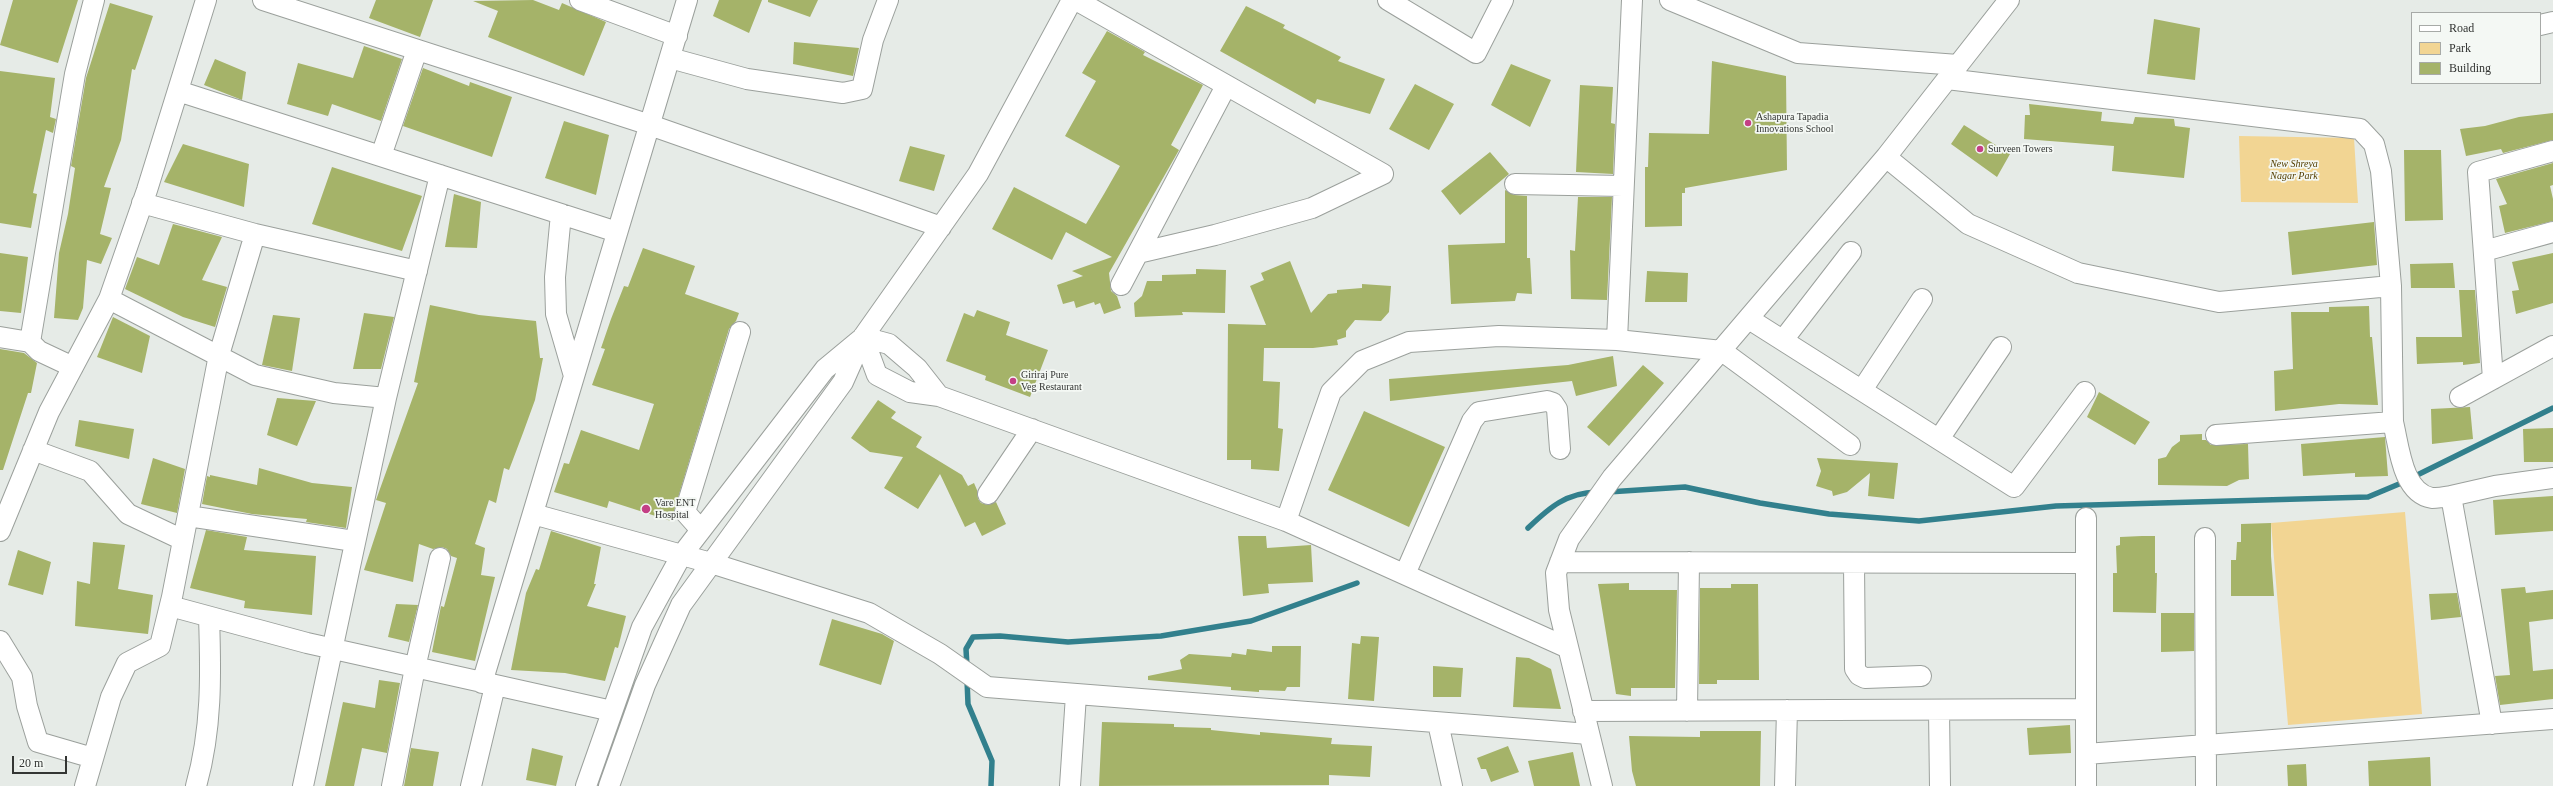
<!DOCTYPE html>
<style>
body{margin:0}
#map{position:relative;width:2553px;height:786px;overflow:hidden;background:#e6ebe7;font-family:Georgia,serif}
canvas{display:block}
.legend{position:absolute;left:2411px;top:12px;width:130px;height:72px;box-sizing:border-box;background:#f4f8f4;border:1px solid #a7aaa7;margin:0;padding:5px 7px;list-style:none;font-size:12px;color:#333533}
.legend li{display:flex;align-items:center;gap:8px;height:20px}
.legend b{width:20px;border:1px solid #a7aaa7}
.scale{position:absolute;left:12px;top:756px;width:55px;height:18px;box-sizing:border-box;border:2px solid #333533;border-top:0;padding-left:5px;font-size:12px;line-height:14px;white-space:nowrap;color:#333533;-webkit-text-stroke:3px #f4f8f4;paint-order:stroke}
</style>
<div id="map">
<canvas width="2553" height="786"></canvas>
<ul class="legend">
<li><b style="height:5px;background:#fff"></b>Road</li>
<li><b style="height:11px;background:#f2d593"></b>Park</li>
<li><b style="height:11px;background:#a5b369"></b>Building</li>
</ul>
<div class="scale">20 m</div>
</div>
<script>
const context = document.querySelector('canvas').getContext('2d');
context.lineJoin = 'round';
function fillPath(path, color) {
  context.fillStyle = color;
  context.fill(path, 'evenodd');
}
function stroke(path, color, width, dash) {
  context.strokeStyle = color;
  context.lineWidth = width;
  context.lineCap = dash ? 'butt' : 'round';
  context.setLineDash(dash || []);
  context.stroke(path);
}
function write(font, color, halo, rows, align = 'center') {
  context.font = font + ' Georgia,serif';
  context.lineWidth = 3.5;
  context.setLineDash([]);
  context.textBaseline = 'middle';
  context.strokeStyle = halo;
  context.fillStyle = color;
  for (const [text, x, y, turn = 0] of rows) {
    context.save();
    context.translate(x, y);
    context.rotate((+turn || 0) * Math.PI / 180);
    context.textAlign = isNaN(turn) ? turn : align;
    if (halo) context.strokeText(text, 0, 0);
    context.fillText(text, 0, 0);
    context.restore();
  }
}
fillPath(new Path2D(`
 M 2239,136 L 2354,138 L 2358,203 L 2241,202 Z
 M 2405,512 L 2422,714 L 2288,725 L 2271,523 Z`), '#f2d593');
stroke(new Path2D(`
 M 1608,492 L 1685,487 L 1760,503 L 1829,514 L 1919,521 L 2056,506 L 2368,497 L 2399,484 L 2553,408
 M 1528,528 C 1550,507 1566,493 1597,492
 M 967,667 L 966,649 L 973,637 L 1000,636 L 1068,642 L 1161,636 L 1251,621 L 1357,583
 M 967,680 L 968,704 L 992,761 L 991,786`), '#32808d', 5.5);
fillPath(new Path2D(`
 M 13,0 L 78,0 L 58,63 L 0,45 Z
 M 376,0 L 433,0 L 420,37 L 369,18 Z
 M 533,0 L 559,10 L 562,3 L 606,22 L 584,76 L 488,37 L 498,11 L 473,1 Z
 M 719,0 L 762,0 L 749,33 L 713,16 Z
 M 768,0 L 818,0 L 810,17 L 768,2 Z
 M 110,3 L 153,16 L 135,70 L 132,69 L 121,140 L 104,187 L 111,188 L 100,234 L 112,238 L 101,264 L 87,260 L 83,308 L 78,320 L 54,318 L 59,253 L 68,214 L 75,168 L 71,166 L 86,78 Z
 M 1246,6 L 1285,25 L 1283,28 L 1341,57 L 1338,61 L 1385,79 L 1370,114 L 1317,99 L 1315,104 L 1220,51 Z
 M 2154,19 L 2200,28 L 2195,80 L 2147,74 Z
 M 1107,31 L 1145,52 L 1143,55 L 1203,85 L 1171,145 L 1179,150 L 1109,273 L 1111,291 L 1117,296 L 1121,308 L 1104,314 L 1100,303 L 1095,305 L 1094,302 L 1076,308 L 1074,301 L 1063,304 L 1057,285 L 1083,276 L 1072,271 L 1112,257 L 1066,232 L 1052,260 L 992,229 L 1014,187 L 1086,224 L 1104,194 L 1120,166 L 1065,136 L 1096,81 L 1082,73 Z
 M 794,42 L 859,48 L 853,76 L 793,64 Z
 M 364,46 L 402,59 L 381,121 L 332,104 L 328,116 L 287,104 L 298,63 L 353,78 Z
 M 215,59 L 246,72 L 242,100 L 204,85 Z
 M 1712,61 L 1786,76 L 1787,170 L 1685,188 L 1685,193 L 1682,193 L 1682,226 L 1645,227 L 1645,167 L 1648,167 L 1649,133 L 1709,134 Z
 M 1511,64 L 1551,80 L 1530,127 L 1491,105 Z
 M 423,68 L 469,86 L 470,82 L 512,97 L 492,157 L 403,126 Z
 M 0,71 L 55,78 L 50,117 L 56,119 L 53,133 L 46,130 L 33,193 L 37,194 L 31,228 L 0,223 Z
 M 1415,84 L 1454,104 L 1429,150 L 1389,129 Z
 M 1580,85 L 1613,87 L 1611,123 L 1615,124 L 1613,174 L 1576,172 Z
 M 2029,104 L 2102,112 L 2101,121 L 2133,124 L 2135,117 L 2174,119 L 2175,126 L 2190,128 L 2184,178 L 2112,171 L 2114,146 L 2024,139 L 2025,115 L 2030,115 Z
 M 2553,113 L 2553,140 L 2503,153 L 2501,149 L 2466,156 L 2460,129 L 2485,126 L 2519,117 Z
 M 564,121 L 609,135 L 596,195 L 545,178 Z
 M 1964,125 L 2010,154 L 1997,177 L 1951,144 Z
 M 183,144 L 249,164 L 244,207 L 164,182 Z
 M 910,146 L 945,155 L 934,191 L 899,181 Z
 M 2404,150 L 2441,150 L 2443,220 L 2405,221 Z
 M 1490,152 L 1509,174 L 1460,215 L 1441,191 Z
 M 2553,163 L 2553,185 L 2550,186 L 2553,199 L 2553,221 L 2505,233 L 2499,206 L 2507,204 L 2496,179 Z
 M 332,167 L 422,196 L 402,251 L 312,224 Z
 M 1505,190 L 1514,195 L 1527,196 L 1527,258 L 1530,258 L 1532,294 L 1517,293 L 1515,301 L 1451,304 L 1448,245 L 1505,243 Z
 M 454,194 L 481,202 L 477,248 L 445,247 Z
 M 1578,197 L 1612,197 L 1607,300 L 1571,299 L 1570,250 L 1575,251 Z
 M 2374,222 L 2377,265 L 2292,275 L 2288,232 Z
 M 173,224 L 222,237 L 202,280 L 227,287 L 215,327 L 183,317 L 125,289 L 137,257 L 159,265 Z
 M 643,248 L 695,266 L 685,294 L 739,313 L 736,321 L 729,329 L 671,521 L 609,501 L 607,508 L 554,492 L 564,463 L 569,464 L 581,430 L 639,450 L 654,404 L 592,385 L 605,349 L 601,348 L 611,319 L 624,286 L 628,287 Z
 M 0,253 L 28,257 L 21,313 L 0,311 Z
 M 2553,253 L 2553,303 L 2516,314 L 2512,291 L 2519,290 L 2512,262 Z
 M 1290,261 L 1311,313 L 1328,294 L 1337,293 L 1337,290 L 1362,288 L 1362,284 L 1391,286 L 1389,312 L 1381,321 L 1355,320 L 1346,331 L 1346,337 L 1337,340 L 1338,345 L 1313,348 L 1264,348 L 1263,381 L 1280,382 L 1278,428 L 1283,429 L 1279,471 L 1251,469 L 1251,460 L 1227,460 L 1228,324 L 1266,325 L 1250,286 L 1264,280 L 1261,273 Z
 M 2453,263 L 2455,288 L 2411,288 L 2410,264 Z
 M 1196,269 L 1226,270 L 1225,313 L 1182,312 L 1183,315 L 1135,317 L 1134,303 L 1142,296 L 1147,281 L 1162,281 L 1162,275 L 1196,274 Z
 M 1647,271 L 1688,273 L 1687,302 L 1645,302 Z
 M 2459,290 L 2475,290 L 2480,363 L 2463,365 L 2463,362 L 2417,364 L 2416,337 L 2462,337 Z
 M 430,305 L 479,315 L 536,321 L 540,358 L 543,358 L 535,400 L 523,433 L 509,470 L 504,468 L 496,503 L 489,500 L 475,544 L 485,548 L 481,575 L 495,577 L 475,661 L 432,652 L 441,606 L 444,607 L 457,558 L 451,556 L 447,549 L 442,547 L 433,549 L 419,544 L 413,582 L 364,570 L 386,503 L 376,500 L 418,383 L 414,382 Z
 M 2369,306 L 2370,337 L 2372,337 L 2378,405 L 2339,404 L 2275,411 L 2274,371 L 2293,369 L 2291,312 L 2329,312 L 2329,307 Z
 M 977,310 L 1010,322 L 1006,335 L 1048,350 L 1030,397 L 985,380 L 986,376 L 946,361 L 964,313 L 974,317 Z
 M 364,313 L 394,317 L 381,369 L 353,369 Z
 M 273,315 L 300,318 L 292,371 L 262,365 Z
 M 113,317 L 150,336 L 142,373 L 97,357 Z
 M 0,349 L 24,353 L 37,363 L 31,393 L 28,393 L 3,470 L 0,470 Z
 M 1613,356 L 1617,386 L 1576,396 L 1572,381 L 1390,401 L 1389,379 L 1568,365 Z
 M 1643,365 L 1664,383 L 1609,446 L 1587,427 Z
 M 2099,392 L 2150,422 L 2135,445 L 2087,417 Z
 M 277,398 L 316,401 L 297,446 L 267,435 Z
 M 878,400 L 896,412 L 891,418 L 922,437 L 916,447 L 962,475 L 968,486 L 974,483 L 977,490 L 978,499 L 981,503 L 988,505 L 996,502 L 1006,524 L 982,536 L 975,522 L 965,527 L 940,474 L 918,509 L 884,488 L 903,457 L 870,452 L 851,438 Z
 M 2470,407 L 2473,439 L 2432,444 L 2431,409 Z
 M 1364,411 L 1445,447 L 1409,527 L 1328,490 Z
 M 79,420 L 134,429 L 129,459 L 75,446 Z
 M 2553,428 L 2553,462 L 2524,462 L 2523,429 Z
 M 2202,434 L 2202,440 L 2206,440 L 2211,445 L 2248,444 L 2249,479 L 2239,480 L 2227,486 L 2158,485 L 2158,459 L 2166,457 L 2172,447 L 2180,441 L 2180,435 Z
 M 2385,437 L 2388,476 L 2355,477 L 2355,473 L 2303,476 L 2301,444 Z
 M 153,458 L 185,469 L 177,513 L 141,504 Z
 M 1817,458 L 1898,463 L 1894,499 L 1868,496 L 1870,473 L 1847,492 L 1833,496 L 1832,491 L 1816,486 L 1821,471 Z
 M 259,468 L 312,483 L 352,487 L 346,528 L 306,522 L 307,519 L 252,514 L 202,504 L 207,476 L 210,477 L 210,475 L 257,485 Z
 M 2553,496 L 2553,531 L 2495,535 L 2493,500 Z
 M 2271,523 L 2271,556 L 2274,596 L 2231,596 L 2231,560 L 2236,560 L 2237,542 L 2241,542 L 2241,524 Z
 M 206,530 L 247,537 L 244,550 L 316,556 L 312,615 L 244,608 L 245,601 L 190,588 Z
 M 551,531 L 601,547 L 594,584 L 596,584 L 587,606 L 626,616 L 618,648 L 615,647 L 605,681 L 565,673 L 511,670 L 526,593 L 536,569 L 539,570 Z
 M 1238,536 L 1266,536 L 1267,548 L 1311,545 L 1313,582 L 1268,584 L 1269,593 L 1243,596 Z
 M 2142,536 L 2155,536 L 2155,573 L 2157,573 L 2156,613 L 2113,612 L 2113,573 L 2117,573 L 2116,546 L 2120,545 L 2120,537 Z
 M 93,542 L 125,545 L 118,589 L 153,595 L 148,634 L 75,626 L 77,581 L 90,584 Z
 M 18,550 L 51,562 L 43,595 L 8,585 Z
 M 1629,583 L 1629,590 L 1677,590 L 1675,688 L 1631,688 L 1631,696 L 1616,694 L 1598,584 Z
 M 1731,584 L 1758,584 L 1759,680 L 1717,680 L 1717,684 L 1699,684 L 1700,588 L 1731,588 Z
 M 2525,587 L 2526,593 L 2553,590 L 2553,619 L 2529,622 L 2533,671 L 2553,669 L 2553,699 L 2500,705 L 2495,676 L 2510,675 L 2501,589 Z
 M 2457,593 L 2461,617 L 2431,620 L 2429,594 Z
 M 396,604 L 418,605 L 409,642 L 388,637 Z
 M 2161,613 L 2194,613 L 2194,651 L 2161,652 Z
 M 832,619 L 882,634 L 894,641 L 881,685 L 819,665 Z
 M 1361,636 L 1379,637 L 1374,701 L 1348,699 L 1352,643 L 1360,644 Z
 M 1272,646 L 1301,646 L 1300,687 L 1287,687 L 1285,691 L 1259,690 L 1259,692 L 1231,690 L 1231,687 L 1148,680 L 1148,676 L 1182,669 L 1180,660 L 1189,654 L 1231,657 L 1232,653 L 1246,655 L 1247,649 L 1272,652 Z
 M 1516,657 L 1529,658 L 1551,669 L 1561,709 L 1513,707 Z
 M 1433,666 L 1463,668 L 1461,697 L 1433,697 Z
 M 379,680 L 400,683 L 387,753 L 362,748 L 354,786 L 325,786 L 343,702 L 375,708 Z
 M 1102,722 L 1174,724 L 1174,727 L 1211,728 L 1211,730 L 1260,735 L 1260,732 L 1332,738 L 1331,744 L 1372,746 L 1370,777 L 1329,775 L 1329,785 L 1099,786 Z
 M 2070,725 L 2071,753 L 2029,755 L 2027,728 Z
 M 1700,731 L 1761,731 L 1760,786 L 1636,786 L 1632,771 L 1629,736 L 1700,737 Z
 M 1508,746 L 1519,772 L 1491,782 L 1486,769 L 1481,769 L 1477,758 Z
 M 411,748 L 439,752 L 433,786 L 404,786 Z
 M 532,748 L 563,756 L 556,786 L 526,780 Z
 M 1573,752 L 1580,786 L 1534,786 L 1528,761 Z
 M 2430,757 L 2431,786 L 2369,786 L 2368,761 Z
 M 2306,764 L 2307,786 L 2288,786 L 2287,765 Z`), '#a5b369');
const minor = new Path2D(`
 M 206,0 L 147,190 L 109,299 L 255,375 L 334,393 L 386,398
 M 263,0 L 650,125 L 941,227
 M 580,0 L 677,36
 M 1076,0 L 1383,174
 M 1388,0 L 1476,53 L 1503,0
 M 1670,0 L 1798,53 L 1958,65
 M 2540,25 L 2553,22
 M 670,58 L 747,79 L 843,93 L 862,89 L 873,40 L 888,0
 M 1947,79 L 2360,129 L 2374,144 L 2381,171 L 2391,286 L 2393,422 L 2216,435
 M 178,91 L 617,232
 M 381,156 L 417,50
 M 1886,157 L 1968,224 L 2078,273 L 2219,302 L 2391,286
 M 1515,184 L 1623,186
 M 142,203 L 255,234 L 417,271
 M 561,214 L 555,277 L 556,314 L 574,376
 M 2484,251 L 2553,232
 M 1138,253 L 1215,235 L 1312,208 L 1383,174
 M 1121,285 L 1226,86
 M 1749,319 L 2014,487 L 2085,392
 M 0,337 L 30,342
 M 863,337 L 877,375 L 910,392 L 939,396 L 1286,521 L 1568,648
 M 863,337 L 889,344 L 917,368 L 939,396
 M 1617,340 L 1632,0
 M 1783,340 L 1851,252
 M 73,367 L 39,351 L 30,342 L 75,74 L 94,0
 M 2493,379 L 2478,172 L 2553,151
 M 1862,390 L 1922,299
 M 2460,397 L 2553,346
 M 2393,422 C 2399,446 2402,493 2432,498 C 2438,498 2445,497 2451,496
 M 1939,439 L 2001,347
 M 33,450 L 90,471 L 128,514 L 183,540
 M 988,494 L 1032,429
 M 533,514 L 711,563 L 869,613 L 940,654 L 987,687 L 1589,734
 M 188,516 L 354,541
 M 1286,521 L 1331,392 L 1362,361 L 1409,342 L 1499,336 L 1617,340 L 1722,351 L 1850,445
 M 701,530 L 685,512 L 740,332
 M 0,531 L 49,412 L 109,299
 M 2205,538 L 2206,786
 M 1560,562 L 2085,563
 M 1854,563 L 1855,669 L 1859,675 L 1865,678 L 1921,676
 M 1405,574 L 1472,421 L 1479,412 L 1547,401 L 1553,403 L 1557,409 L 1560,449
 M 170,606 L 307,643 L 612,711
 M 0,641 L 22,677 L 27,706 L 38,742 L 93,758
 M 482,683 L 687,0
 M 1939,710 L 1940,786
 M 1583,711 L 2086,709
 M 1687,711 L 1689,562
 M 1438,723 L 1452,786
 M 2492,724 L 2451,496 L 2495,486 L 2553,478
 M 2086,754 L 2553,719
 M 85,786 L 111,697 L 127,663 L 160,646 L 172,597 L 219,355 L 255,234
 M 196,786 C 212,730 211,674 209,617
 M 303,786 L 386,398 L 440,175
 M 392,786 L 415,668 L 440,558
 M 471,786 L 495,686
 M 586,786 L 642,627 L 681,556 L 825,369 L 860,340
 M 609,786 L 645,685 L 681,605 L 843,382 L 863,337 L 978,174 L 1072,0
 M 1070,786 L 1076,695
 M 1602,786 L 1559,610 L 1556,573 L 1569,539 L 1612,478 L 1886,157 L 2009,0
 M 1785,786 L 1787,710
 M 2086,786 L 2086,518`);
stroke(minor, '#9ba09c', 22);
stroke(minor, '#fff', 20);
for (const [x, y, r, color] of [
 [1748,123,4,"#c44085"],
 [1980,149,4,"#c44085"],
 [1013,381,4,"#c44085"],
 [646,509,5,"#c44085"]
]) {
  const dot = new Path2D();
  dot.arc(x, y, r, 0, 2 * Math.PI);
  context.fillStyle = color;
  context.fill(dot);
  stroke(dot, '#f4f8f4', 1.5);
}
write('10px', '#333533', '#f4f8f4', [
 ["Ashapura Tapadia",1756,117],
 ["Innovations School",1756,129],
 ["Surveen Towers",1988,149],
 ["Giriraj Pure",1021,375],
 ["Veg Restaurant",1021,387],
 ["Vare ENT",655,503],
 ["Hospital",655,515]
], 'left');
write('italic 10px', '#543e00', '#f4f8f4', [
 ["New Shreya",2294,164],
 ["Nagar Park",2294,176]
]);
</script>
